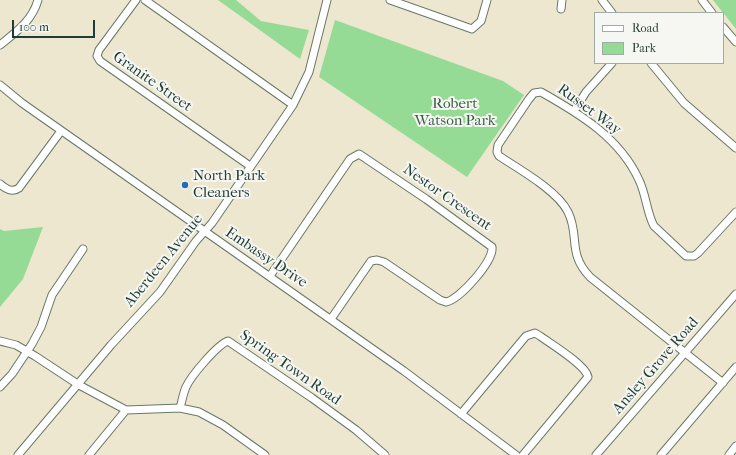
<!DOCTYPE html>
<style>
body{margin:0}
#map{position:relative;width:736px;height:455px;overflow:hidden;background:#ece7ce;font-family:"IM FELL French Canon",serif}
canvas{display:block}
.legend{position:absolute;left:594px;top:12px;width:130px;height:52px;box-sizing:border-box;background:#f6f6f2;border:1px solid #a0aca6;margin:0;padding:5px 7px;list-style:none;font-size:12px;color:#1f3d34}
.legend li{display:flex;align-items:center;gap:8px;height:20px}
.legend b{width:20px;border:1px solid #a0aca6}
.scale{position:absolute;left:12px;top:20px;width:83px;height:18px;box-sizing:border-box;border:2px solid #1f3d34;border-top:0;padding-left:5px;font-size:12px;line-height:14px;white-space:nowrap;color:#1f3d34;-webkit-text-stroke:3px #f6f6f2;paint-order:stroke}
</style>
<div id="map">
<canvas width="736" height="455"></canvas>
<ul class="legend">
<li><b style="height:5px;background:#fff"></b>Road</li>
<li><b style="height:11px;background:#96db95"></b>Park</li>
</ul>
<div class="scale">100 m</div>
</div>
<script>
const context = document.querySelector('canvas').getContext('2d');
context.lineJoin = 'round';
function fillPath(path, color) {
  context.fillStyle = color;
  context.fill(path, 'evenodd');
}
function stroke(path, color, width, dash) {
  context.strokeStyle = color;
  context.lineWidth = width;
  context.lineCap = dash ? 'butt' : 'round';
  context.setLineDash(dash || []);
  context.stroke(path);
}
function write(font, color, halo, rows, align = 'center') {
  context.font = font + ' "IM FELL French Canon",serif';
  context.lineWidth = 4;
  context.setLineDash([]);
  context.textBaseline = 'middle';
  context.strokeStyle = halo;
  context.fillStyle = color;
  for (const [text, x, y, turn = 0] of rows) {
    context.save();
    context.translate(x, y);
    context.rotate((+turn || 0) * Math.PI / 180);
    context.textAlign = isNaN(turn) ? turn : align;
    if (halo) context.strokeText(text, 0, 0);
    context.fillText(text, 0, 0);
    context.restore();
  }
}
fillPath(new Path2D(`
 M 218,0 L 236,0 L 261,21 L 309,30 L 300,59 Z
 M 713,0 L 736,0 L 736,29 Z
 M 335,20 L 503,81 L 524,95 L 467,177 L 319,77 Z
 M 43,227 L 23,279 L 0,307 L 0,229 L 4,231 Z`), '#96db95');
const minor = new Path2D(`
 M 136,0 L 99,50 L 97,56 L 100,61 L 250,166
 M 145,0 L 293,105
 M 390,0 L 472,29 L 481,21 L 487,0
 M 602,0 L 612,13
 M 702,0 L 712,13
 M 561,9 L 562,0
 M 723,27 L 736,42
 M 0,45 C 16,32 32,21 38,0
 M 651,63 L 684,103 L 736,148
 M 0,85 L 22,103 L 404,371 L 516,455
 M 574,111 L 586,92 L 612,63
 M 0,184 C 6,189 12,193 19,188 L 61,131
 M 270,276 L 350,159 L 359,154 L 426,199 L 492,247 C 494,261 460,299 446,302 L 440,300 L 384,262 L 377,260 L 371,261 L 331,319
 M 0,341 L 16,345 L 35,356 L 79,385 L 126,410 L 180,408 L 199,412 L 223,425 L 265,455
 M 723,383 L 590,277 C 567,253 580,236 568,212 C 558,191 519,169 499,156 L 497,152 L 498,145 L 529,99 L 534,93 L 541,92 C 580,114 620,138 639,180 C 646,194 647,214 654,226 L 686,256 L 694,256 L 698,253 L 736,212
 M 0,387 L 12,374 L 32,344 L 41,327 L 52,295 L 83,249
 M 180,408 C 182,401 183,394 186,387 C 191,376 217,345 228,341 L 312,398 L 356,430 L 385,455
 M 461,414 L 526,336 L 535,333 L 540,336 C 551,344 586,365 588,377 L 523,455
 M 18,455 L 111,345 L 160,292 L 196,241 L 212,223 L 293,105 L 309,72 L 327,0
 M 89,455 L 126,410
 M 596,455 L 736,294
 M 661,455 L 736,367
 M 729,455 L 736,446`);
stroke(minor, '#67786a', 9);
stroke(minor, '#fff', 7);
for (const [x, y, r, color] of [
 [185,185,4,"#1f6fb2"]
]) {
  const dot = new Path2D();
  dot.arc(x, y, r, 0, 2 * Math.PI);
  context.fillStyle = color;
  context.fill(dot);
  stroke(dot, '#f6f6f2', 1.5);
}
write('15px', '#1f3d34', '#f6f6f2', [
 ["Granite Street",152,82,35],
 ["Russet Way",589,110,36],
 ["Nestor Crescent",447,198,35],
 ["Embassy Drive",266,258,34],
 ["Aberdeen Avenue",164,261,-51],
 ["Ansley Grove Road",656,366,-49],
 ["Spring Town Road",290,368,35]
]);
write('15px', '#375d47', '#f6f6f2', [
 ["Robert",455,104],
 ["Watson Park",455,121]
]);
write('15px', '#1f3d34', '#f6f6f2', [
 ["North Park",193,176],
 ["Cleaners",193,193]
], 'left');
</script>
